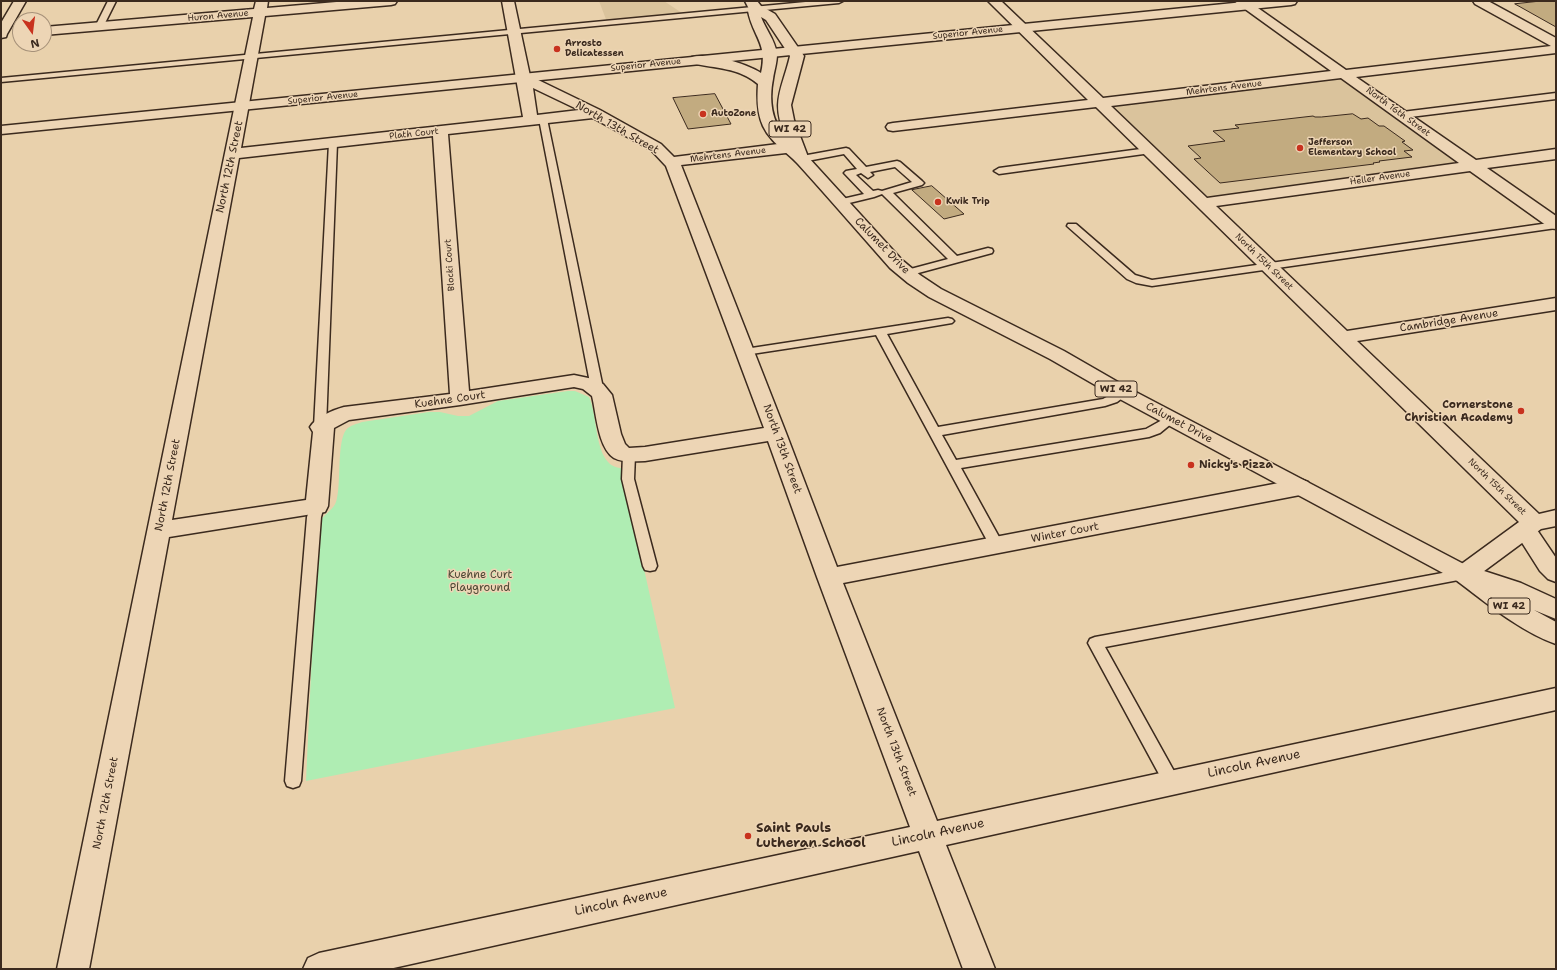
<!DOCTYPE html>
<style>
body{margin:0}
#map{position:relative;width:1557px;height:970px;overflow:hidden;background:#e9d1ac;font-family:"Shantell Sans",sans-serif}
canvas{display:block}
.frame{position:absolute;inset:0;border:2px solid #3b2a1e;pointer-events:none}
.north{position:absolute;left:12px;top:12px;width:40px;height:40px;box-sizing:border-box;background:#edd5b5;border:1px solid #a69179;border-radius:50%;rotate:166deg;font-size:11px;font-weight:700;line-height:16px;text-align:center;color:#3b2a1e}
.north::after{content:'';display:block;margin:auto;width:14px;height:18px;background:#c8321e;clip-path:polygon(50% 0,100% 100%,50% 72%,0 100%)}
</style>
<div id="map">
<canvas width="1557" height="970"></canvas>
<div class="frame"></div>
<div class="north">N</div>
</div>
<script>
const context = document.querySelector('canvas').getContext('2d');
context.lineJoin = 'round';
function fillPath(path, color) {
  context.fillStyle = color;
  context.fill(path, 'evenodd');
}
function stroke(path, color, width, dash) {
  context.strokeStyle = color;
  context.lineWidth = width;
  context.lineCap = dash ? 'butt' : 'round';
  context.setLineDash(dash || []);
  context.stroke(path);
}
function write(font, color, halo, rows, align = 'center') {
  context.font = font + ' "Shantell Sans",sans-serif';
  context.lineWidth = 3;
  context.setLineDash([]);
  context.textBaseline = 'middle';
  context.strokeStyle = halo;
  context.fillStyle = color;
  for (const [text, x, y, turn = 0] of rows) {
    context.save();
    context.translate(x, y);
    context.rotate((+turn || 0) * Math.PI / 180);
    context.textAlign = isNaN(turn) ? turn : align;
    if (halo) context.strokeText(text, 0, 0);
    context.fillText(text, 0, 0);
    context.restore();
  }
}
fillPath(new Path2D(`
 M 599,1 L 664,1 L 685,15 L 607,22 Z
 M 1344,73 L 1473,165 L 1203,203 L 1098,103 Z`), '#dac39c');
fillPath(new Path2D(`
 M 568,391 L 575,391 L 589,397 C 599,417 593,471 625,468 L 644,569 L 675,708 L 306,781 L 318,525 C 322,514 335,511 337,498 C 341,482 337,442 346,430 C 350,425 357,424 362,422 L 429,412 L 440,412 L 458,416 L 469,416 L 498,401 Z`), '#afedb3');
const building = new Path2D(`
 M 1541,1 L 1556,1 L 1556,27 L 1515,4 Z
 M 715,94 L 731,124 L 688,129 L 673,98 Z
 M 1353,114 L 1361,119 L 1368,118 L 1379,126 L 1384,126 L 1405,141 L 1402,142 L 1413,150 L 1404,151 L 1412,157 L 1379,161 L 1380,162 L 1373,163 L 1374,164 L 1220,183 L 1194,159 L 1201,158 L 1188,146 L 1225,141 L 1213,131 L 1239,128 L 1235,125 L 1313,116 L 1315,117 L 1321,117 Z
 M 932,186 L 964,214 L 944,219 L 912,190 Z`);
fillPath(building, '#c2ab80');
stroke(building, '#3b2a1e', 1);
const lane = new Path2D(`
 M 108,1 L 116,1 L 102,29 L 96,29 L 95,27 Z
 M 816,1 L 843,1 L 839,3 L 1,82 L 1,78 Z
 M 1556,93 L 1556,99 L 1402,118 L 1398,115 L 1402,112 Z
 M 543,116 L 547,119 L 603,388 L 601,391 L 593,391 L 591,388 L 539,119 Z
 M 333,140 L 337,143 L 326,427 L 324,430 L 316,430 L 314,427 L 329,143 Z
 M 846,148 L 849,149 L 866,167 L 897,161 L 900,162 L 922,181 L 924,183 L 922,185 L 893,193 L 957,256 L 988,248 L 992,249 L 993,251 L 992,253 L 911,275 L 903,275 L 902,273 L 903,271 L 948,259 L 882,194 L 874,197 L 841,205 L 838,204 L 836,202 L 838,200 L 864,194 L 844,173 L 846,171 L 857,169 L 844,154 L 802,162 L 797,159 L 802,156 ZM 895,167 L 912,182 L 882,191 L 878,190 L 873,191 L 856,175 L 861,173 L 868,178 L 873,175 L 870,172 Z
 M 1148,148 L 1151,149 L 1153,151 L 1151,153 L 999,174 L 994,171 L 999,168 Z
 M 1556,222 L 1556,228 L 1152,286 L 1136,283 L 1127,279 L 1067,226 L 1068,224 L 1076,224 L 1135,275 L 1152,280 Z
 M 948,318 L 952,319 L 954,321 L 952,323 L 887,334 L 938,427 L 1103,399 L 1119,390 L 1127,390 L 1129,393 L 1117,402 L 1105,406 L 942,435 L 956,460 L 1146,429 L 1171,415 L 1175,416 L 1177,419 L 1160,433 L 1149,437 L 961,468 L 1004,546 L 1002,549 L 997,551 L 992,549 L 990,546 L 876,335 L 745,355 L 741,354 L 739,352 L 741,350 L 745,349 Z
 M 629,451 L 633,452 L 635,455 L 634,479 L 657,566 L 655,570 L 650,571 L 645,570 L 643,566 L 622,479 L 623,455 L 625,452 Z
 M 317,501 L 322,503 L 324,506 L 321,517 L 301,781 L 299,786 L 293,788 L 287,786 L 285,781 L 307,517 L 312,503 Z
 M 1464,569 L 1469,570 L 1471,574 L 1469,578 L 1105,647 L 1180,782 L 1178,787 L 1172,789 L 1166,787 L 1088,643 L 1090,639 L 1095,637 Z`);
const street = new Path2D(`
 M 14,1 L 26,1 L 7,34 L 6,37 L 1,38 L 1,23 Z
 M 256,1 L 268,1 L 267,8 L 348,1 L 397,1 L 395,4 L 391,5 L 265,16 L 241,148 L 523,117 L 502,1 L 514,1 L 530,76 L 600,110 L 661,144 L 674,157 L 786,143 L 791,145 L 794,148 L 791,151 L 786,153 L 681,165 L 786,433 L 837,567 L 1300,479 L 1308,482 L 1311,487 L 1308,492 L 1300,495 L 843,583 L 937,821 L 1556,688 L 1556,710 L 946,845 L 995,969 L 963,969 L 919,851 L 389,969 L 303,969 L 308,958 L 319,953 L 910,827 L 817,577 L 768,441 L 645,461 C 635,461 623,463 614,458 C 598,448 596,412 592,396 L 583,389 L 574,387 L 460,405 L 349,420 L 334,428 L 328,506 L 325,512 L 169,537 L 89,969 L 57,969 L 253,17 L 44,35 L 44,27 L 254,9 ZM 533,88 L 579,110 L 537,115 ZM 593,118 L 651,150 L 666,166 L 764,428 L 645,447 L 629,448 L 625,444 L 621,434 L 612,395 L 603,384 L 593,379 L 574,375 L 469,391 L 448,134 ZM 433,136 L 450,394 L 344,407 C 333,410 316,417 310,427 L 313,432 L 306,500 L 172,520 L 239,158 Z
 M 988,1 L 1001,1 L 1103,98 L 1331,71 L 1234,1 L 1248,1 L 1346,70 L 1551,46 L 1475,4 L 1473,1 L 1488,1 L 1556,38 L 1556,53 L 1356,77 L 1476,160 L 1556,149 L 1556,159 L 1487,168 L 1556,216 L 1556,229 L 1550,228 L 1470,171 L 1216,206 L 1347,331 L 1556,298 L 1556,310 L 1357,341 L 1539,514 L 1556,510 L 1556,526 L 1541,529 L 1472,580 L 1464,583 L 1456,580 L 1452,574 L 1456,568 L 1519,522 L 1096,107 L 893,131 L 888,130 L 886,127 L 888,124 L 893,123 L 1088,100 ZM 1341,78 L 1459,163 L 1207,198 L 1111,106 Z`);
const secondary = new Path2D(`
 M 1254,1 L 1297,1 L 1295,4 L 1291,5 L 1,134 L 1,126 Z`);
const primary = new Path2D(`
 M 745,1 L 757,1 L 761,6 L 775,14 L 804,56 L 791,105 L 794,120 L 808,157 L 902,260 L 920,275 L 941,289 L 1064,351 L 1130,389 L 1477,571 L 1481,570 L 1521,583 L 1556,599 L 1556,619 L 1534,610 L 1556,622 L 1556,644 C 1521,632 1485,602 1456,580 L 1116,397 L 1050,359 L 929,297 L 908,283 L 890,268 C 859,233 829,198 798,164 C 786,151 771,143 763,126 C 757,113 757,99 758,84 C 738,67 716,69 692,63 L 690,60 L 692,57 C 710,53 745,63 761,73 C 768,43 753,37 748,11 L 749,9 ZM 761,17 L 766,20 L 790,56 C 782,90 770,102 786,137 C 771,122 769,99 773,79 C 774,71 777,63 777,54 C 775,40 766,30 761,17 Z
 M 1525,522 L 1533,524 L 1556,558 L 1556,582 L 1548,579 L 1540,571 L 1514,530 L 1517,524 Z`);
stroke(lane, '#3b2a1e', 3);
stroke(street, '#3b2a1e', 3);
stroke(secondary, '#3b2a1e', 3);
stroke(primary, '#3b2a1e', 3);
fillPath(lane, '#edd5b5');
fillPath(street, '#edd5b5');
fillPath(secondary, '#edd5b5');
fillPath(primary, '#edd5b5');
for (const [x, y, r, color] of [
 [557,49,4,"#c8321e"],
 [703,114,4,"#c8321e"],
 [1300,148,4,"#c8321e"],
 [938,202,4,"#c8321e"],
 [1521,411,4,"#c8321e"],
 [1191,465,4,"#c8321e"],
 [748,836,4,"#c8321e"]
]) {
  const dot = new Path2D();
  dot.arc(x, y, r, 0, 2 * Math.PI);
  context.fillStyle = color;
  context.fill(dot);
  stroke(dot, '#edd5b5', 1.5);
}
write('9px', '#3b2a1e', '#edd5b5', [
 ["Huron Avenue",218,16,-5],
 ["Superior Avenue",968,33,-6],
 ["Superior Avenue",646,65,-6],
 ["Mehrtens Avenue",1224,88,-7],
 ["Superior Avenue",323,98,-6],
 ["North 16th Street",1398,112,36],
 ["Plath Court",414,134,-6],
 ["Mehrtens Avenue",728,155,-7],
 ["Heller Avenue",1380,178,-8],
 ["North 15th Street",1264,262,44],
 ["Blocki Court",450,265,-94],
 ["North 15th Street",1497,487,44]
]);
write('bold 9px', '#3b2a1e', '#edd5b5', [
 ["Arrosto",565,44],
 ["Delicatessen",565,54],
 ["AutoZone",711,114],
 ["Jefferson",1308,143],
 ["Elementary School",1308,153],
 ["Kwik Trip",946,202]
], 'left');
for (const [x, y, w] of [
 [790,129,42],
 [1116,389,42],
 [1509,606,42]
]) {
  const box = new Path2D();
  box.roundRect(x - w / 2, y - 8, w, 16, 3);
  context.fillStyle = '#edd5b5';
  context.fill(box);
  stroke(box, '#3b2a1e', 1);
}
write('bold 10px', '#3b2a1e', null, [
 ["WI 42",790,129],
 ["WI 42",1116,389],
 ["WI 42",1509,606]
]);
write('11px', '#3b2a1e', '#edd5b5', [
 ["North 13th Street",617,128,30],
 ["North 12th Street",230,167,-78],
 ["Calumet Drive",882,246,46],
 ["Cambridge Avenue",1449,321,-9],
 ["Kuehne Court",450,400,-8],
 ["Calumet Drive",1179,423,28],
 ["North 13th Street",782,449,70],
 ["North 12th Street",168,485,-79],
 ["Winter Court",1065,533,-11],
 ["North 13th Street",896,752,69],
 ["North 12th Street",106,803,-79]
]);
write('bold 11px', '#3b2a1e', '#edd5b5', [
 ["Cornerstone",1513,405],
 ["Christian Academy",1513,418],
 ["Nicky's Pizza",1199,465,"left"]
], 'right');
write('11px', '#4c4734', '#edd5b5', [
 ["Kuehne Curt",480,575],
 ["Playground",480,588]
]);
write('13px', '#3b2a1e', '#edd5b5', [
 ["Lincoln Avenue",1254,764,-12],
 ["Lincoln Avenue",938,833,-12],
 ["Lincoln Avenue",621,902,-12]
]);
write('bold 13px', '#3b2a1e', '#edd5b5', [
 ["Saint Pauls",756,829],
 ["Lutheran School",756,844]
], 'left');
</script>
